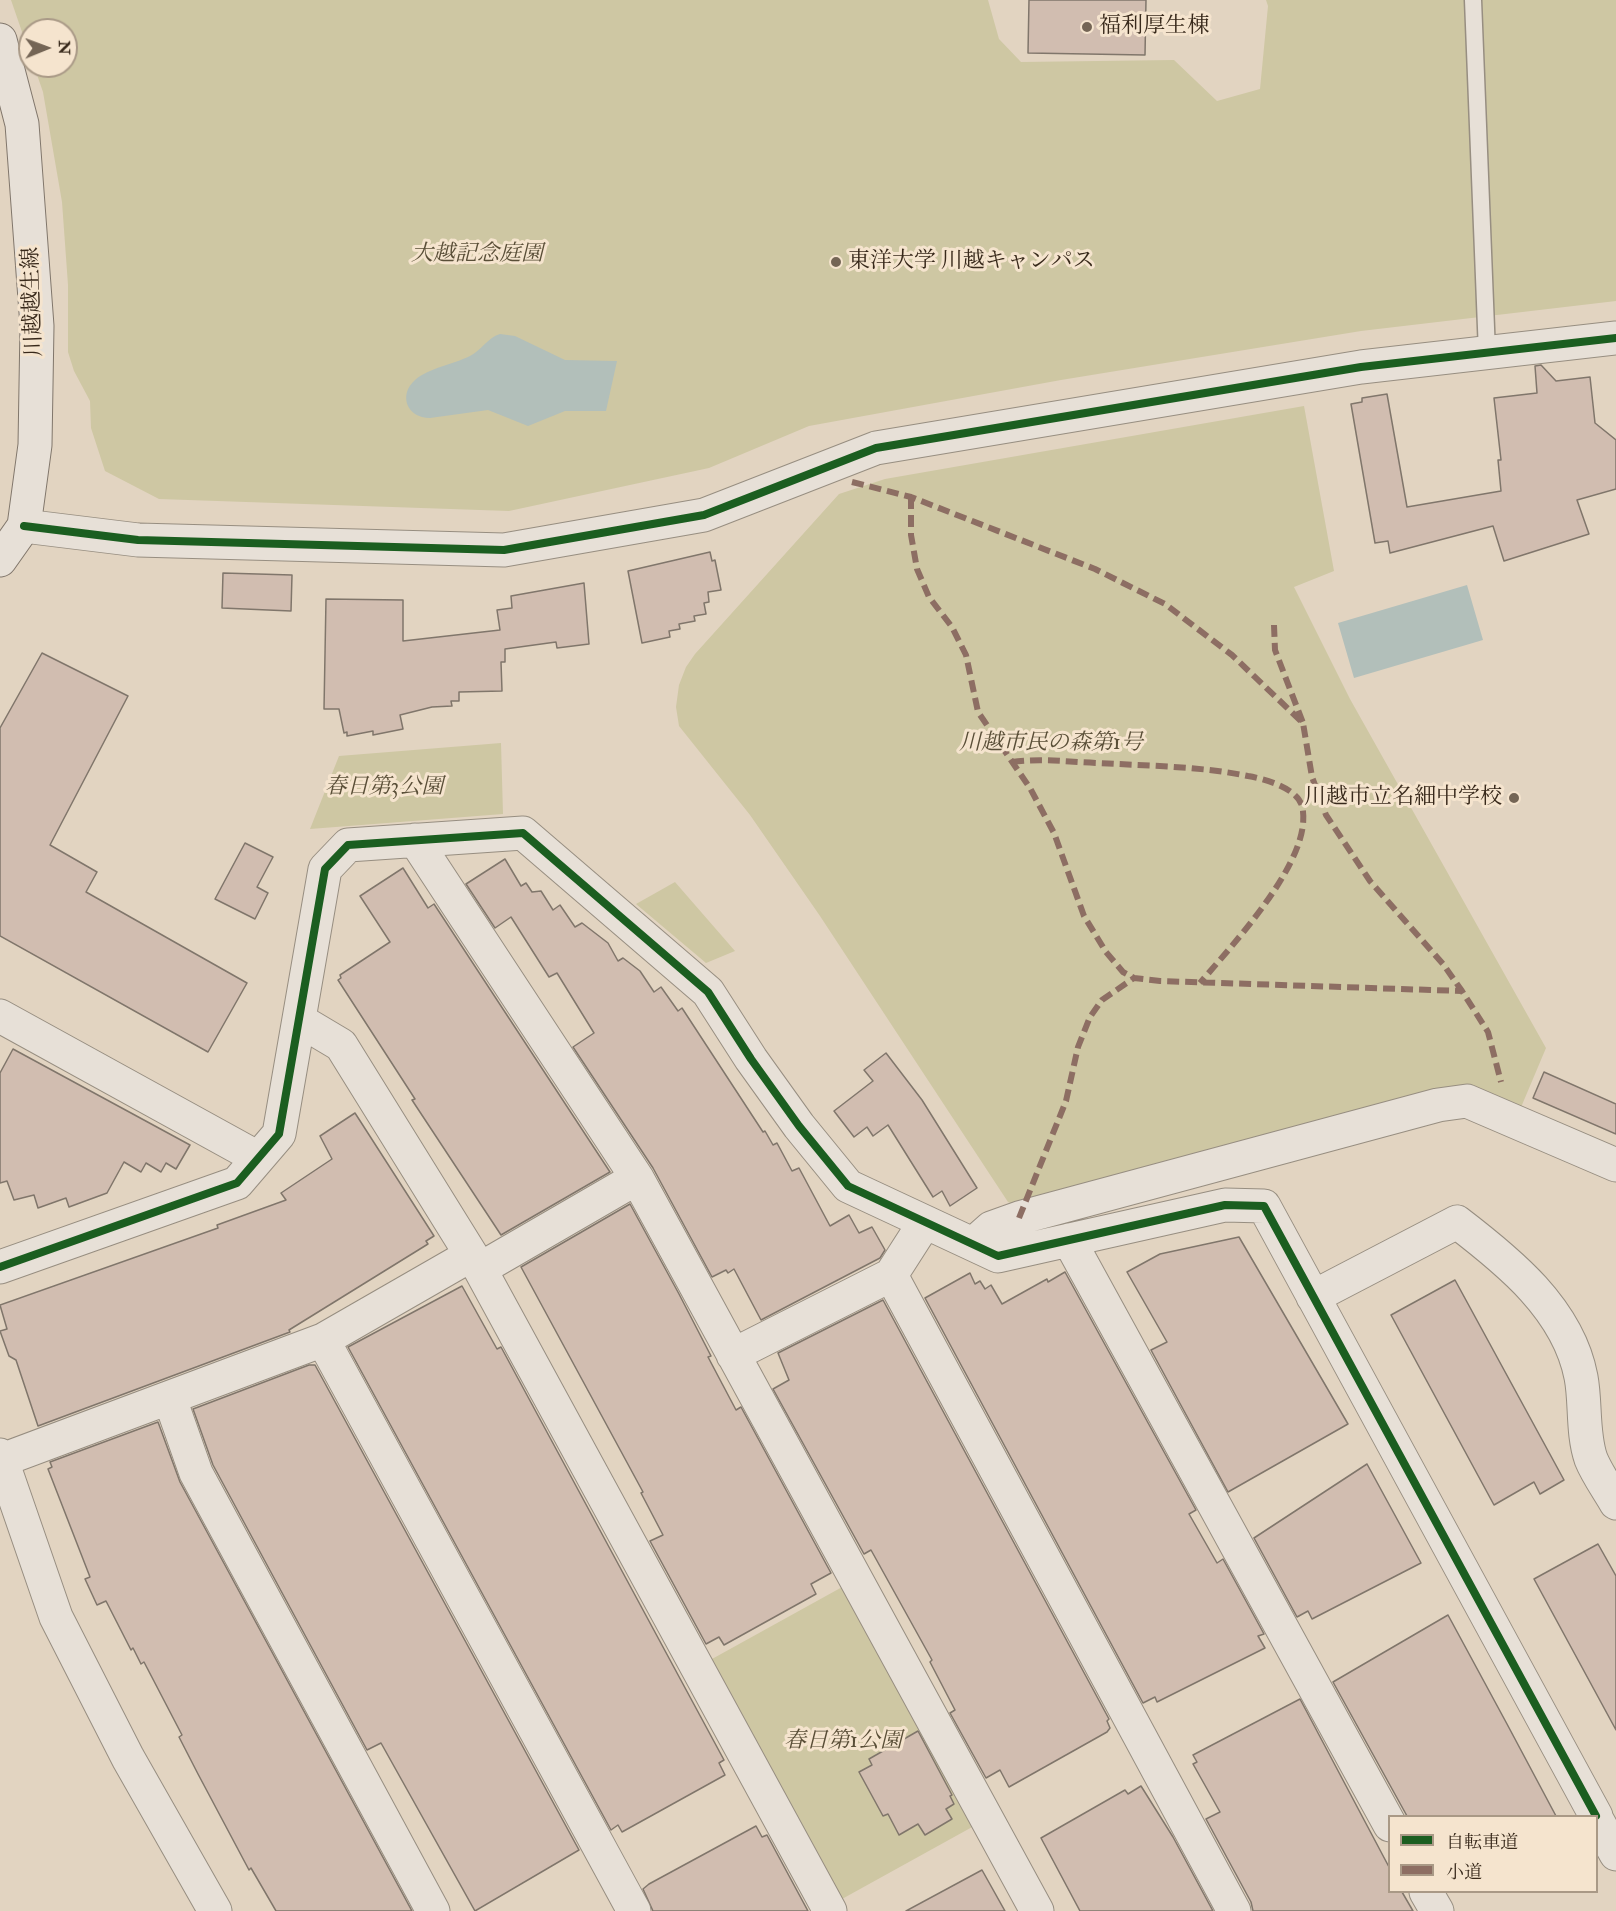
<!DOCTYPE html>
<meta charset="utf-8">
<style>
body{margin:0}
#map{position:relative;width:1616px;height:1911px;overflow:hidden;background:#e2d4c1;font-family:"IM FELL Double Pica","Noto Serif JP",serif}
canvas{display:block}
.legend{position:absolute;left:1388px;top:1815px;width:210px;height:78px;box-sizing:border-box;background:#f5e4ce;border:2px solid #a99986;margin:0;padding:8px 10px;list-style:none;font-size:18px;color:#38291b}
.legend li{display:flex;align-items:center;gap:12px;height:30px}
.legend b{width:30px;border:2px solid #a99986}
.north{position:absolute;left:18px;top:18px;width:60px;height:60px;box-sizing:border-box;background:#f5e4ce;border:2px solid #a99986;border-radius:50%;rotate:89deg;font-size:16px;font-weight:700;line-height:24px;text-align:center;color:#38291b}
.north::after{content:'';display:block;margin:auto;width:21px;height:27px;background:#746555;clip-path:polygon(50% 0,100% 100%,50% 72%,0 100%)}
</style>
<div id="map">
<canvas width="1616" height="1911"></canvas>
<ul class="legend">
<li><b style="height:8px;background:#1b5e20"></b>自転車道</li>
<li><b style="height:8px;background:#8d6e63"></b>小道</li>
</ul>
<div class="north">N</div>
</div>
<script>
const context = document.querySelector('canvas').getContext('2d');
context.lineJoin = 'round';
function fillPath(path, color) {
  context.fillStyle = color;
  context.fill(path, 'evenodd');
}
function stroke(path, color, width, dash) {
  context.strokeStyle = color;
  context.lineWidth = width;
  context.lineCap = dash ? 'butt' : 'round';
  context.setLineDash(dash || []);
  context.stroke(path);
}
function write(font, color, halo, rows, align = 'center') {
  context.font = font + ' "IM FELL Double Pica","Noto Serif JP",serif';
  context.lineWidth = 6;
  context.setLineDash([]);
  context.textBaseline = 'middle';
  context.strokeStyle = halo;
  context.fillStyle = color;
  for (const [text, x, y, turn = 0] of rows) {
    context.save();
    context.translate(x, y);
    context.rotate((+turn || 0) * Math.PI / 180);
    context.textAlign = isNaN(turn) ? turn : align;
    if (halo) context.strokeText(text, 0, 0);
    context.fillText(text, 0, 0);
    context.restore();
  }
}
fillPath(new Path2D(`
 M 11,0 L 988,0 L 999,39 L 1021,62 L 1174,60 L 1217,101 L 1260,89 L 1268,6 L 1266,0 L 1616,0 L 1616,301 L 1361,331 L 1061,380 L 809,426 L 709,468 L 509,511 L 159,499 L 105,471 L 91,428 L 90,401 L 74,371 L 68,352 L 68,285 L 62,202 L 43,92 L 34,66 L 66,66 L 66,30 L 30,30 L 30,55 Z
 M 1304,406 L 1334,571 L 1294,587 L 1350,699 L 1546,1048 L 1519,1112 L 1493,1101 L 1029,1210 L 1008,1202 L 820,916 L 750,815 L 679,726 L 676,707 L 679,685 L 686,667 L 695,654 L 839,494 L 885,479 Z
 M 501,743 L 503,814 L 310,829 L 339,756 Z
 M 675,882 L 735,951 L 706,963 L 636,904 Z
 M 844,1586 L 974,1826 L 842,1899 L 712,1659 Z`), '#cec7a3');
fillPath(new Path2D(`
 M 500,334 L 515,336 L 565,360 L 617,361 L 606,411 L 565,411 L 528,426 L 488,410 L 430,418 C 407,418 398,395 415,380 C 429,368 454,364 470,356 C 482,350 487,338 500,334 Z
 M 1467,585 L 1483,640 L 1354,678 L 1338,623 Z`), '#b2bfba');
const building = new Path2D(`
 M 1029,0 L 1146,0 L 1145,55 L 1028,53 Z
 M 1541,365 L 1556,381 L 1590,377 L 1595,423 L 1616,440 L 1616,489 L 1577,500 L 1589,534 L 1504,561 L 1493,526 L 1390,553 L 1388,541 L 1375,543 L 1351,404 L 1362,402 L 1362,398 L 1387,394 L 1407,507 L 1501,491 L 1498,460 L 1501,460 L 1494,398 L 1537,393 L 1535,366 Z
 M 710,552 L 712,561 L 715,560 L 721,590 L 708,592 L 709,602 L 704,603 L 706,614 L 694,616 L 695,621 L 679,624 L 680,629 L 669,631 L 670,637 L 642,643 L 628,571 Z
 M 223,573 L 292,575 L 291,611 L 222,608 Z
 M 584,583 L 589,644 L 557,648 L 556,642 L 505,649 L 505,662 L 501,662 L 502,691 L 459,692 L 459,701 L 451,701 L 452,706 L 432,707 L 400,715 L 403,729 L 373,735 L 373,731 L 347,736 L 347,732 L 344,733 L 339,709 L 324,709 L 326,599 L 403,600 L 403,641 L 500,630 L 497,610 L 512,608 L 511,596 Z
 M 42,653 L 128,696 L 50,845 L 97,872 L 86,892 L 247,983 L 208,1052 L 0,936 L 0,728 Z
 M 245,843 L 273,857 L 257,887 L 268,893 L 255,919 L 215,899 Z
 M 505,859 L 521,886 L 526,883 L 532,892 L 541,891 L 553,910 L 560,905 L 575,927 L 582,923 L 608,943 L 618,961 L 623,958 L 640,971 L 654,992 L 661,987 L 678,1011 L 682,1008 L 763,1132 L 765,1131 L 773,1145 L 777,1143 L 792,1171 L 799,1168 L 830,1226 L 849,1215 L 859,1233 L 872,1227 L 885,1250 L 880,1258 L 761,1320 L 734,1269 L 728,1273 L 726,1270 L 712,1277 L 653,1168 L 573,1047 L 594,1033 L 557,973 L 549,977 L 511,917 L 495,928 L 466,884 Z
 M 403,868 L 428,908 L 434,904 L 610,1172 L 501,1235 L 412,1100 L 415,1099 L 338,980 L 341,978 L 340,975 L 390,942 L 360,896 Z
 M 13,1049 L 190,1145 L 176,1169 L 166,1163 L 161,1172 L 146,1163 L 141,1172 L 124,1162 L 107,1193 L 69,1207 L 66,1198 L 38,1208 L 34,1195 L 14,1200 L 7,1181 L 0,1183 L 0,1073 Z
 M 886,1053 L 922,1100 L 977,1188 L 950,1206 L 942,1191 L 933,1197 L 888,1125 L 873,1136 L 867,1127 L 854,1137 L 834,1111 L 873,1081 L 864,1070 Z
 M 1544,1072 L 1616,1104 L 1616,1134 L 1533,1098 Z
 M 355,1113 L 434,1236 L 426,1241 L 428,1244 L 289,1330 L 290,1332 L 38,1426 L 16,1360 L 9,1356 L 0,1331 L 7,1329 L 0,1305 L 218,1228 L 217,1225 L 286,1200 L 281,1193 L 332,1159 L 320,1136 Z
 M 630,1204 L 679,1294 L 711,1356 L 708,1357 L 736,1410 L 741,1407 L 831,1573 L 811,1584 L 816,1594 L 724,1645 L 719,1637 L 706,1644 L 650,1541 L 663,1535 L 641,1493 L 643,1492 L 521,1267 Z
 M 1239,1237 L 1348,1424 L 1228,1492 L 1151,1350 L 1167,1342 L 1127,1272 L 1160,1254 Z
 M 1065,1272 L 1196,1510 L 1189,1514 L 1217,1563 L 1223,1559 L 1264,1634 L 1258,1636 L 1265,1648 L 1157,1702 L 1155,1697 L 1143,1703 L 925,1298 L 970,1273 L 975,1284 L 980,1281 L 985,1289 L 991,1285 L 1002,1304 L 1047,1279 L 1048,1282 Z
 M 1455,1280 L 1564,1480 L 1540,1494 L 1534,1482 L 1494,1505 L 1391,1315 Z
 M 462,1286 L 497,1349 L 501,1347 L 724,1760 L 719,1763 L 725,1775 L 622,1832 L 618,1825 L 611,1830 L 348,1347 Z
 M 883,1300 L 1109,1719 L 1107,1721 L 1110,1728 L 1107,1732 L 1009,1787 L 1000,1770 L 986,1778 L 950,1713 L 955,1710 L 930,1662 L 932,1660 L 871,1550 L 864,1554 L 773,1389 L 789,1380 L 778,1353 Z
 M 309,1365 L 315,1365 L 579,1850 L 475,1911 L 381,1743 L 367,1750 L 213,1465 L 193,1409 Z
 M 158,1422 L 180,1482 L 412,1911 L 276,1911 L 251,1868 L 249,1870 L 198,1774 L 179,1737 L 182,1735 L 144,1662 L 141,1664 L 133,1648 L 131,1650 L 106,1601 L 97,1605 L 85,1579 L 90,1577 L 48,1469 L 52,1467 L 50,1462 Z
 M 1367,1464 L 1421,1563 L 1312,1619 L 1308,1611 L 1297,1617 L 1254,1538 Z
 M 1598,1544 L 1616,1576 L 1616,1730 L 1534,1579 Z
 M 1448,1615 L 1507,1724 L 1556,1816 L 1407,1816 L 1333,1682 Z
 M 1300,1699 L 1389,1867 L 1389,1892 L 1402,1892 L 1413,1911 L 1253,1911 L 1251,1902 L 1206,1819 L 1220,1812 L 1193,1764 L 1197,1762 L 1193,1755 Z
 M 918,1731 L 952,1795 L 950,1796 L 954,1804 L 946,1809 L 952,1819 L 925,1835 L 918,1824 L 899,1835 L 888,1814 L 883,1816 L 859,1772 L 872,1765 L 869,1759 Z
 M 1141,1786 L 1173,1837 L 1213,1911 L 1080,1911 L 1041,1838 L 1125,1790 L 1128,1794 Z
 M 756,1826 L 762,1837 L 767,1835 L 808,1911 L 653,1911 L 643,1889 L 649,1884 Z
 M 982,1870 L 1005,1911 L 906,1911 Z`);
fillPath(building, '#d1bdb0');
stroke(building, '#80766b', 1.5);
const service = new Path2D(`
 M 1473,0 L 1487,353`);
const minor = new Path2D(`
 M 415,840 L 637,1178 L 1037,1911
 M 0,1016 L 258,1158
 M 299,1020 L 341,1045 L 480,1269 L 830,1911
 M 1069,1240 L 1390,1825
 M 973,1244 L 991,1228 L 1019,1218 L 1438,1105 L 1467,1101 L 1616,1165
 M 0,1267 L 237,1183 L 279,1134 L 325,869 L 348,845 L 523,833 L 708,992 L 751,1059 L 799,1126 L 848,1186 L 998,1256 L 1225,1205 L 1264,1206 L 1596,1816
 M 480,1269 L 637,1178
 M 891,1275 L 1234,1911
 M 1313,1297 L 1457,1222 C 1508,1261 1568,1309 1581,1377 C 1586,1403 1582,1433 1591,1459 C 1597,1474 1608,1489 1616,1503
 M 323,1340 L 634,1911
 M 733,1355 L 891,1275 L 925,1222
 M 170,1399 L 196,1473 L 433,1911
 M 0,1455 L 56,1617 L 128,1758 L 215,1911
 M 2,1460 L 323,1340 L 471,1255
 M 1596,1818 L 1616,1854
 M 1426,1892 L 1437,1911`);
const tertiary = new Path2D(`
 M 24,526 L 138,540 L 504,550 L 704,515 L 876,448 L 1361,367 L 1616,338`);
const secondary = new Path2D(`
 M 0,40 L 22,124 L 37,326 L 35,445 L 24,526 L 0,560`);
stroke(service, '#978e81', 19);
stroke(minor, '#978e81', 35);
stroke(tertiary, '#978e81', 35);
stroke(secondary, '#80766b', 35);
stroke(service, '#e7e0d7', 16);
stroke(minor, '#e7e0d7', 33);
stroke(tertiary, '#e7e0d7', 33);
stroke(secondary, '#e7e0d7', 33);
stroke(new Path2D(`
 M 852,482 L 911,497 L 1095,569 L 1165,604 L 1232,655 L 1303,723 L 1312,777 L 1326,815 L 1370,881 L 1443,964 L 1462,991 L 1488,1032 L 1501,1082
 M 911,497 L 911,535 L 917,569 L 929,597 L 952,627 L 966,655 L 978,712 L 1030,788 L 1054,833 L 1084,916 L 1106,952 L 1123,972 L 1134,978 L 1160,981 L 1462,991
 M 1274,625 L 1275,650 L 1303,723
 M 1012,762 C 1042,758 1069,762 1099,763 C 1148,766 1199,766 1248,776 C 1265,779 1297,788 1302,806 C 1315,858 1232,945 1200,983
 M 1019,1218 L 1066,1101 L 1078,1047 L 1090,1017 L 1102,1000 L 1134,978`), '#8d6e63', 6, [12, 6]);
stroke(new Path2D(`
 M 24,526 L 138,540 L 504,550 L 704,515 L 876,448 L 1361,367 L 1616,338
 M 0,1267 L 237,1183 L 279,1134 L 325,869 L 348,845 L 523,833 L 708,992 L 751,1059 L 799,1126 L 848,1186 L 998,1256 L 1225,1205 L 1264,1206 L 1596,1816`), '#1b5e20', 8);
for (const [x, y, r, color] of [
 [1087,27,6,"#746555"],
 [836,262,6,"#746555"],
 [1514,798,6,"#746555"]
]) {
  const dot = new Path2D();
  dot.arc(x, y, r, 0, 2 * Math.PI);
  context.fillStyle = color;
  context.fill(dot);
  stroke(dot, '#f5e4ce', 2);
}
write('22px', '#38291b', '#f5e4ce', [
 ["福利厚生棟",1099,27],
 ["東洋大学 川越キャンパス",848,262],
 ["川越市立名細中学校",1502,798,"right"]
], 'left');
write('italic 22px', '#594e37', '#f5e4ce', [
 ["大越記念庭園",477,255],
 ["川越市民の森第1号",1051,744],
 ["春日第3公園",384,788],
 ["春日第1公園",843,1742]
]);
write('22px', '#38291b', '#f5e4ce', [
 ["川越越生線",34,302,-92]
]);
</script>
